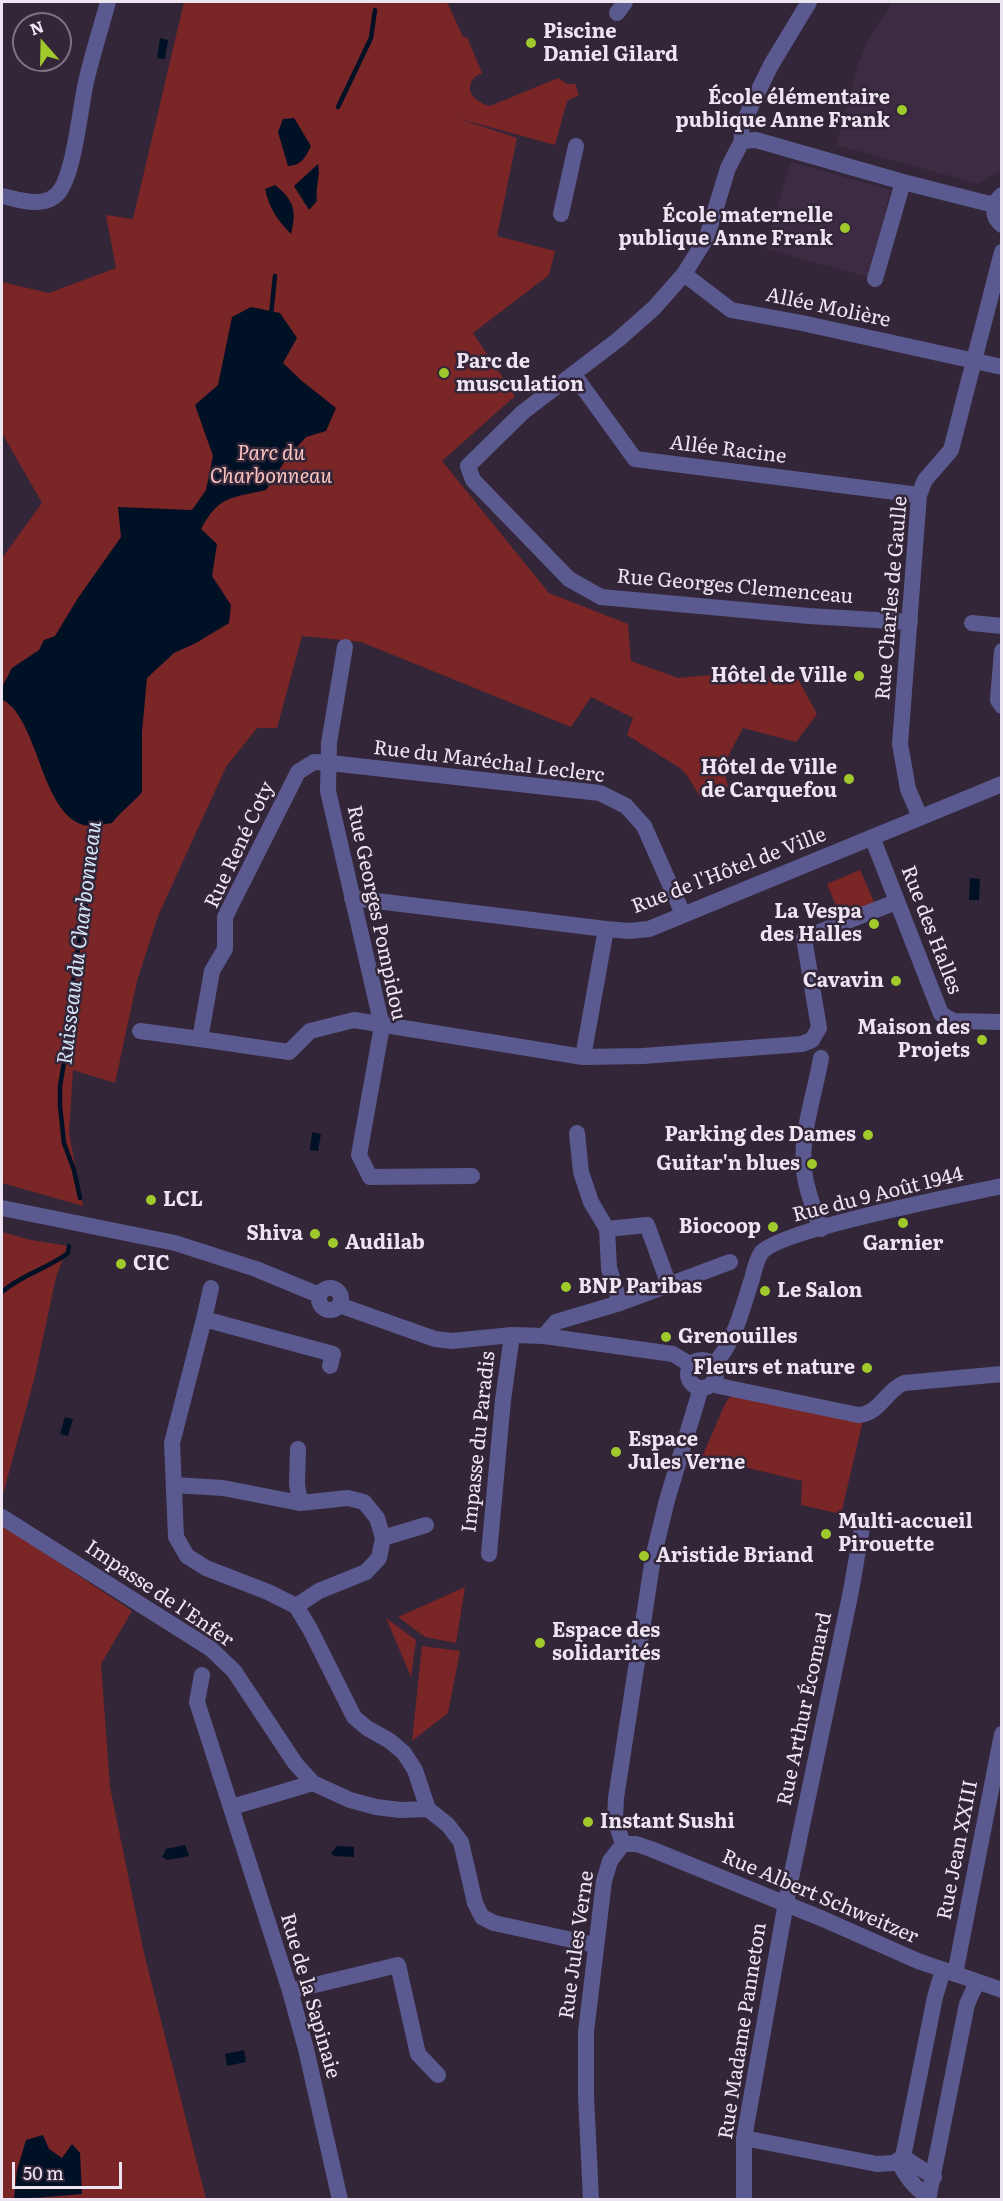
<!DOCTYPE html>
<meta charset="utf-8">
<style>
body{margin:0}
#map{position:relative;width:1003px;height:2201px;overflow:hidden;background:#332638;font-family:Literata,serif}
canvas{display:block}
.frame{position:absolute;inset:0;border:3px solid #eee5f2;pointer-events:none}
.north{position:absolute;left:12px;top:12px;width:60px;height:60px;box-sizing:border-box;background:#332638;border:2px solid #7e7282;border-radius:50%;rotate:340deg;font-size:16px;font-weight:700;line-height:24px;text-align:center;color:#eee5f2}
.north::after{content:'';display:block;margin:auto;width:21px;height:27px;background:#a0c92b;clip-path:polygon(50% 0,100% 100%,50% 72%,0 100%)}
.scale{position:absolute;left:12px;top:2162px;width:110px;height:27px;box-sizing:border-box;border:3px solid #eee5f2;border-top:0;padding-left:8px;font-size:18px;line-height:21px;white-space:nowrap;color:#eee5f2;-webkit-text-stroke:4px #332638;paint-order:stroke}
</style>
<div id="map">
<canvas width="1003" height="2201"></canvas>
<div class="frame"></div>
<div class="north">N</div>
<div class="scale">50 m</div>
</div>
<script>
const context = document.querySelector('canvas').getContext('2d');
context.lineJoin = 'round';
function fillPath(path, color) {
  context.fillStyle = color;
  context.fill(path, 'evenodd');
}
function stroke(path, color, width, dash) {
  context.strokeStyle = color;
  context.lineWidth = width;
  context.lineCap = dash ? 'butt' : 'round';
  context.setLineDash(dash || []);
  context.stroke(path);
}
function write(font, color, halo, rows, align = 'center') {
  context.font = font + ' Literata,serif';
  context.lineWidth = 5;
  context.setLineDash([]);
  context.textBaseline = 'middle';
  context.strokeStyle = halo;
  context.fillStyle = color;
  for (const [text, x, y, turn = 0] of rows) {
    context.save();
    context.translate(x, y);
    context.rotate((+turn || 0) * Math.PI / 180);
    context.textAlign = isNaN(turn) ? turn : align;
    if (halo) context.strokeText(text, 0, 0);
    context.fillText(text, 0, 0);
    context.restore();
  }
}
fillPath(new Path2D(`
 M 892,2 L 1001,2 L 1001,170 L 979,184 L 836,145 L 859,61 L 871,35 Z
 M 790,162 L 891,190 L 868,277 L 766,249 Z`), '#3c2b43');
fillPath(new Path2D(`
 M 184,2 L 447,2 L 463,37 L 467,37 L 482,73 C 479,75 475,76 473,79 C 463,92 479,104 490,106 L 558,78 L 567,84 L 575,84 L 579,95 L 567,101 L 555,145 L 457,118 L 517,138 L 497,236 L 555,251 L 549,275 L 473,333 L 515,396 L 442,461 L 549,593 L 628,624 L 631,661 L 678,678 L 711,675 L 798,679 L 817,714 L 796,742 L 743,728 L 723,766 L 728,787 L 700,797 L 687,775 L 680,768 L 627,735 L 633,718 L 591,697 L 571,727 L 361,642 L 302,636 L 277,728 L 257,728 L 226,767 L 158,916 L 137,981 L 115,1083 L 73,1070 L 69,1133 L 83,1206 L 2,1183 L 2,558 L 42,503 L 2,433 L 2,282 L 49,293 L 116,268 L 106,215 L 133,219 Z
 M 860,870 L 875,904 L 841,918 L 827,884 Z
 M 2,1232 L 31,1240 L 68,1246 L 56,1277 L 35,1376 L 2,1498 Z
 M 741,1396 L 863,1420 L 841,1514 L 801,1505 L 802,1481 L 702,1457 L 725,1404 L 730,1397 Z
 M 2,1525 L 132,1611 L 101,1664 L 110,1787 L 144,1953 L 206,2199 L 30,2199 L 82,2194 L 62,2158 L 49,2149 L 15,2194 L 14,2199 L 2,2199 Z
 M 465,1587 L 456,1643 L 425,1637 L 398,1617 Z
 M 386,1618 L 416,1640 L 411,1677 Z
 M 422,1646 L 460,1651 L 448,1713 L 412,1741 Z`), '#7a2526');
fillPath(new Path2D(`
 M 160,38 L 168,40 L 165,59 L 157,58 Z
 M 294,118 L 311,146 C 305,158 302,165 288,166 L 278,132 L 283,119 Z
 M 318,164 C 321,175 315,187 317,201 L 309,210 L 294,186 Z
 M 275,185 C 294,200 297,211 291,234 C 278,221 269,208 265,189 Z
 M 251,307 L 280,313 L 297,338 L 283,363 L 302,381 L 336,408 L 326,431 L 306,437 L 285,461 L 266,490 C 232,498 219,495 201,529 L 217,544 L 212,576 L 231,605 L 229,623 L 196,643 L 174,653 L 147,678 L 142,732 L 142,792 C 133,803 121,811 112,823 C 105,824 96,827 89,826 C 41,821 40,720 3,700 L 2,687 L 12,668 L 39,650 L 44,640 L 55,636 L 78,598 L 121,537 L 118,507 L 192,510 L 206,490 L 213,456 L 195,405 L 218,385 L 232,317 Z
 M 970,878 L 980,879 L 979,900 L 969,900 Z
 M 312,1132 L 321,1134 L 318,1151 L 310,1150 Z
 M 65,1417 L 73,1419 L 68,1436 L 60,1434 Z
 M 185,1845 L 189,1856 L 168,1860 L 162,1857 L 166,1849 Z
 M 337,1846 L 354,1847 L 354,1857 L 334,1856 L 331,1853 Z
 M 244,2050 L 246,2062 L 227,2066 L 225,2054 Z
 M 43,2135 L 49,2149 L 62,2158 L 72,2144 L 80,2153 L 82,2194 L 14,2199 L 17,2170 L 26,2140 Z`), '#001126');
stroke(new Path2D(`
 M 338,107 L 371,38 L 375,10
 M 271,315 L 275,276
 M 80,1198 L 74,1170 L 64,1143 L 60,1106 L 60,1086 L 66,1051 L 75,965 L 97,841 L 98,820
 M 2,1292 C 21,1275 47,1269 68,1253 L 69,1246`), '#001126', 4.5);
stroke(new Path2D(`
 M 809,2 L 771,65 L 751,106 L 741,129 L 742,141 L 728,168 L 707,237 L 684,274 L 654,308 L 619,339 L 523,412 L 468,466 L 473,480 L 569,579 L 601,597 L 809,616 L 910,622
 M 617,13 L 625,2
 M 742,141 L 756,140 L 903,182 L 994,205
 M 1002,195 C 992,204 991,216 1002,225
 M 2,196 C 18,199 40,208 55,196 C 74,182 80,107 86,82 C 92,55 101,28 108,2
 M 561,214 L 576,146
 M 684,274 L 731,310 L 802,323 L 1002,367
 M 875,279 L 903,182
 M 574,375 L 635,459 L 919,495
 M 972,623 L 1002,626
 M 345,647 L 329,743 L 328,791 L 382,1026 L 359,1155 L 370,1177 L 472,1176
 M 1002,651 L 998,700 L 1002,706
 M 920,817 L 908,789 L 900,744 L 919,495 L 925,480 L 951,450 L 1002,252
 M 872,837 L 941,1014 L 953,1021 L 1002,1022
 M 352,898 L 606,929 L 629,931 L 649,929 L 1002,784
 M 683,914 L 644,826 L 626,806 L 600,793 L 330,763 L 314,762 L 298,772 L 225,917 L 225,949 L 212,971 L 200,1039 L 289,1052 L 310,1031 L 354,1020 L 583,1057 L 643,1056 L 802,1044 L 812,1040 L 819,1028 L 804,938 L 896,902
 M 140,1031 L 200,1039
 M 583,1057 L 606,929
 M 821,1058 C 815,1093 800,1135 804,1170 C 806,1190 814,1209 821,1229
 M 577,1133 L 581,1172 L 591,1202 L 607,1229 L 609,1268 L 620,1303
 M 607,1229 L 647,1225 L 669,1285
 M 204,1319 L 211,1288
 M 544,1336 L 556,1322 L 620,1303 L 730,1262
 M 713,1365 C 735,1343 742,1308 752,1279 C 754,1271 756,1261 761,1253 C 777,1230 965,1194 1002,1186
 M 330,1366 L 333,1354 L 204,1319 L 172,1443 L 176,1537 L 187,1556 L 206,1568 L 268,1592 L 296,1606 L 310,1629 L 354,1717 L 367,1728 L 390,1741 L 404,1753 L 415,1770 L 428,1809
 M 713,1382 L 719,1386 L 858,1415 C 881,1413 885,1391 904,1383 L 1002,1374
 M 298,1449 L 297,1484 L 300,1503
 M 174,1485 L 223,1488 L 300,1503 L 348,1498 L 364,1502 L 377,1518 L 383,1538 L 379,1558 L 366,1572 L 319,1591 L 296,1606
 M 2,1517 L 211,1649 L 234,1671 L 295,1763 L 313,1783 L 350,1800 L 376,1807 L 400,1810 L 428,1809 L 448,1825 L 461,1842 L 475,1903 L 482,1917 L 494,1923 L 595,1945
 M 383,1538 L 426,1525
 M 489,1554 L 503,1400 L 512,1335
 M 202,1675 L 197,1702 L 290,1991 L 306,2049 L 340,2200
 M 232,1807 L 313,1783
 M 955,1974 L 1002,1734
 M 290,1991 L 398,1965 L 418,2054 L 438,2075
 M 744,2138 L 877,2164 L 894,2163 L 903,2157
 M 903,2157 L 935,1997 L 943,1970
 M 903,2157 L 934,2177
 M 898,2160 C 905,2175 914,2189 929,2196
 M 591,2200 L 586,2095 L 586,2032 L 604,1881 L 610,1861 L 623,1844
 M 744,2200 L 744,2138 L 787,1897 L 851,1591 L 863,1522
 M 928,2200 L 967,2004 L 977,1982`), '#5b5a90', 16);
stroke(new Path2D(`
 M 2,1208 L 175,1243 L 256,1269 L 319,1295
 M319 1299a11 11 0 1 1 22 0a11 11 0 1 1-22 0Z
 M 339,1305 L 435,1339 L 452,1341 L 512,1335 L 544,1336 L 673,1354 L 691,1365
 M688 1374a14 14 0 1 1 28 0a14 14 0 1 1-28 0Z
 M 701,1388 L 667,1500 L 653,1558 L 616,1798 L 615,1820 L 623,1844 L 636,1844 L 651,1849 L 823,1919 L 918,1961 L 1002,1990`), '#5b5a90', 16);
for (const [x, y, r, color] of [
 [531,43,6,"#a0c92b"],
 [902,110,6,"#a0c92b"],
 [845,228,6,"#a0c92b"],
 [444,373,6,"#a0c92b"],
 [859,676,6,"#a0c92b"],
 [849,779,6,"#a0c92b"],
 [874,924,6,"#a0c92b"],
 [896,981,6,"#a0c92b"],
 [982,1040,6,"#a0c92b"],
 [868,1135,6,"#a0c92b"],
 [812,1164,6,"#a0c92b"],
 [151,1200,6,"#a0c92b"],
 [903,1223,6,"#a0c92b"],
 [773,1227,6,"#a0c92b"],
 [315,1234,6,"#a0c92b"],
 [333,1243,6,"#a0c92b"],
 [121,1264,6,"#a0c92b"],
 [566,1287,6,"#a0c92b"],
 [765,1291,6,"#a0c92b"],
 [666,1337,6,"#a0c92b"],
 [867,1368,6,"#a0c92b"],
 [616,1452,6,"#a0c92b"],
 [826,1534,6,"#a0c92b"],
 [644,1556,6,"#a0c92b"],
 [540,1643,6,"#a0c92b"],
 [588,1822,6,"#a0c92b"]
]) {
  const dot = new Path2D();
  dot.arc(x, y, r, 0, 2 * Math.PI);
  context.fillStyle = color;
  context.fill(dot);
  stroke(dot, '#332638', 2);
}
write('bold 20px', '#eee5f2', '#332638', [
 ["Piscine",543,32],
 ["Daniel Gilard",543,55],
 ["École élémentaire",890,98,"right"],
 ["publique Anne Frank",890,121,"right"],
 ["École maternelle",833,216,"right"],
 ["publique Anne Frank",833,239,"right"],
 ["Parc de",456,362],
 ["musculation",456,385],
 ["Hôtel de Ville",847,676,"right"],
 ["Hôtel de Ville",837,768,"right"],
 ["de Carquefou",837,791,"right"],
 ["La Vespa",862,912,"right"],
 ["des Halles",862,935,"right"],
 ["Cavavin",884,981,"right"],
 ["Maison des",970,1028,"right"],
 ["Projets",970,1051,"right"],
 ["Parking des Dames",856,1135,"right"],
 ["Guitar'n blues",800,1164,"right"],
 ["LCL",163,1200],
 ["Biocoop",761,1227,"right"],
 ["Shiva",303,1234,"right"],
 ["Audilab",345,1243],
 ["Garnier",903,1244,"center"],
 ["CIC",133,1264],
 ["BNP Paribas",578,1287],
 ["Le Salon",777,1291],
 ["Grenouilles",678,1337],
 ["Fleurs et nature",855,1368,"right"],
 ["Espace",628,1440],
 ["Jules Verne",628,1463],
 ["Multi-accueil",838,1522],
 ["Pirouette",838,1545],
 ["Aristide Briand",656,1556],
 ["Espace des",552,1631],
 ["solidarités",552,1654],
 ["Instant Sushi",600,1822]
], 'left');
write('20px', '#eee5f2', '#332638', [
 ["Allée Molière",828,308,12],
 ["Allée Racine",728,450,7],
 ["Rue Georges Clemenceau",735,587,5],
 ["Rue Charles de Gaulle",892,598,-85],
 ["Rue du Maréchal Leclerc",489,762,7],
 ["Rue René Coty",240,845,-65],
 ["Rue de l'Hôtel de Ville",729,871,-21],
 ["Rue Georges Pompidou",376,913,78],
 ["Rue des Halles",931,930,69],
 ["Rue du 9 Août 1944",878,1195,-14],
 ["Impasse du Paradis",479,1442,-84],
 ["Impasse de l'Enfer",159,1594,34],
 ["Rue Arthur Écomard",805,1709,-78],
 ["Rue Jean XXIII",958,1850,-79],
 ["Rue Albert Schweitzer",820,1897,23],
 ["Rue Jules Verne",577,1945,-82],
 ["Rue de la Sapinaie",310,1996,74],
 ["Rue Madame Panneton",743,2031,-81]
]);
write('italic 20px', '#fbc4bf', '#332638', [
 ["Parc du",271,454],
 ["Charbonneau",271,477]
]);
write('italic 21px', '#d4e5f8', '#332638', [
 ["Ruisseau du Charbonneau",80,943,-83]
]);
</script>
